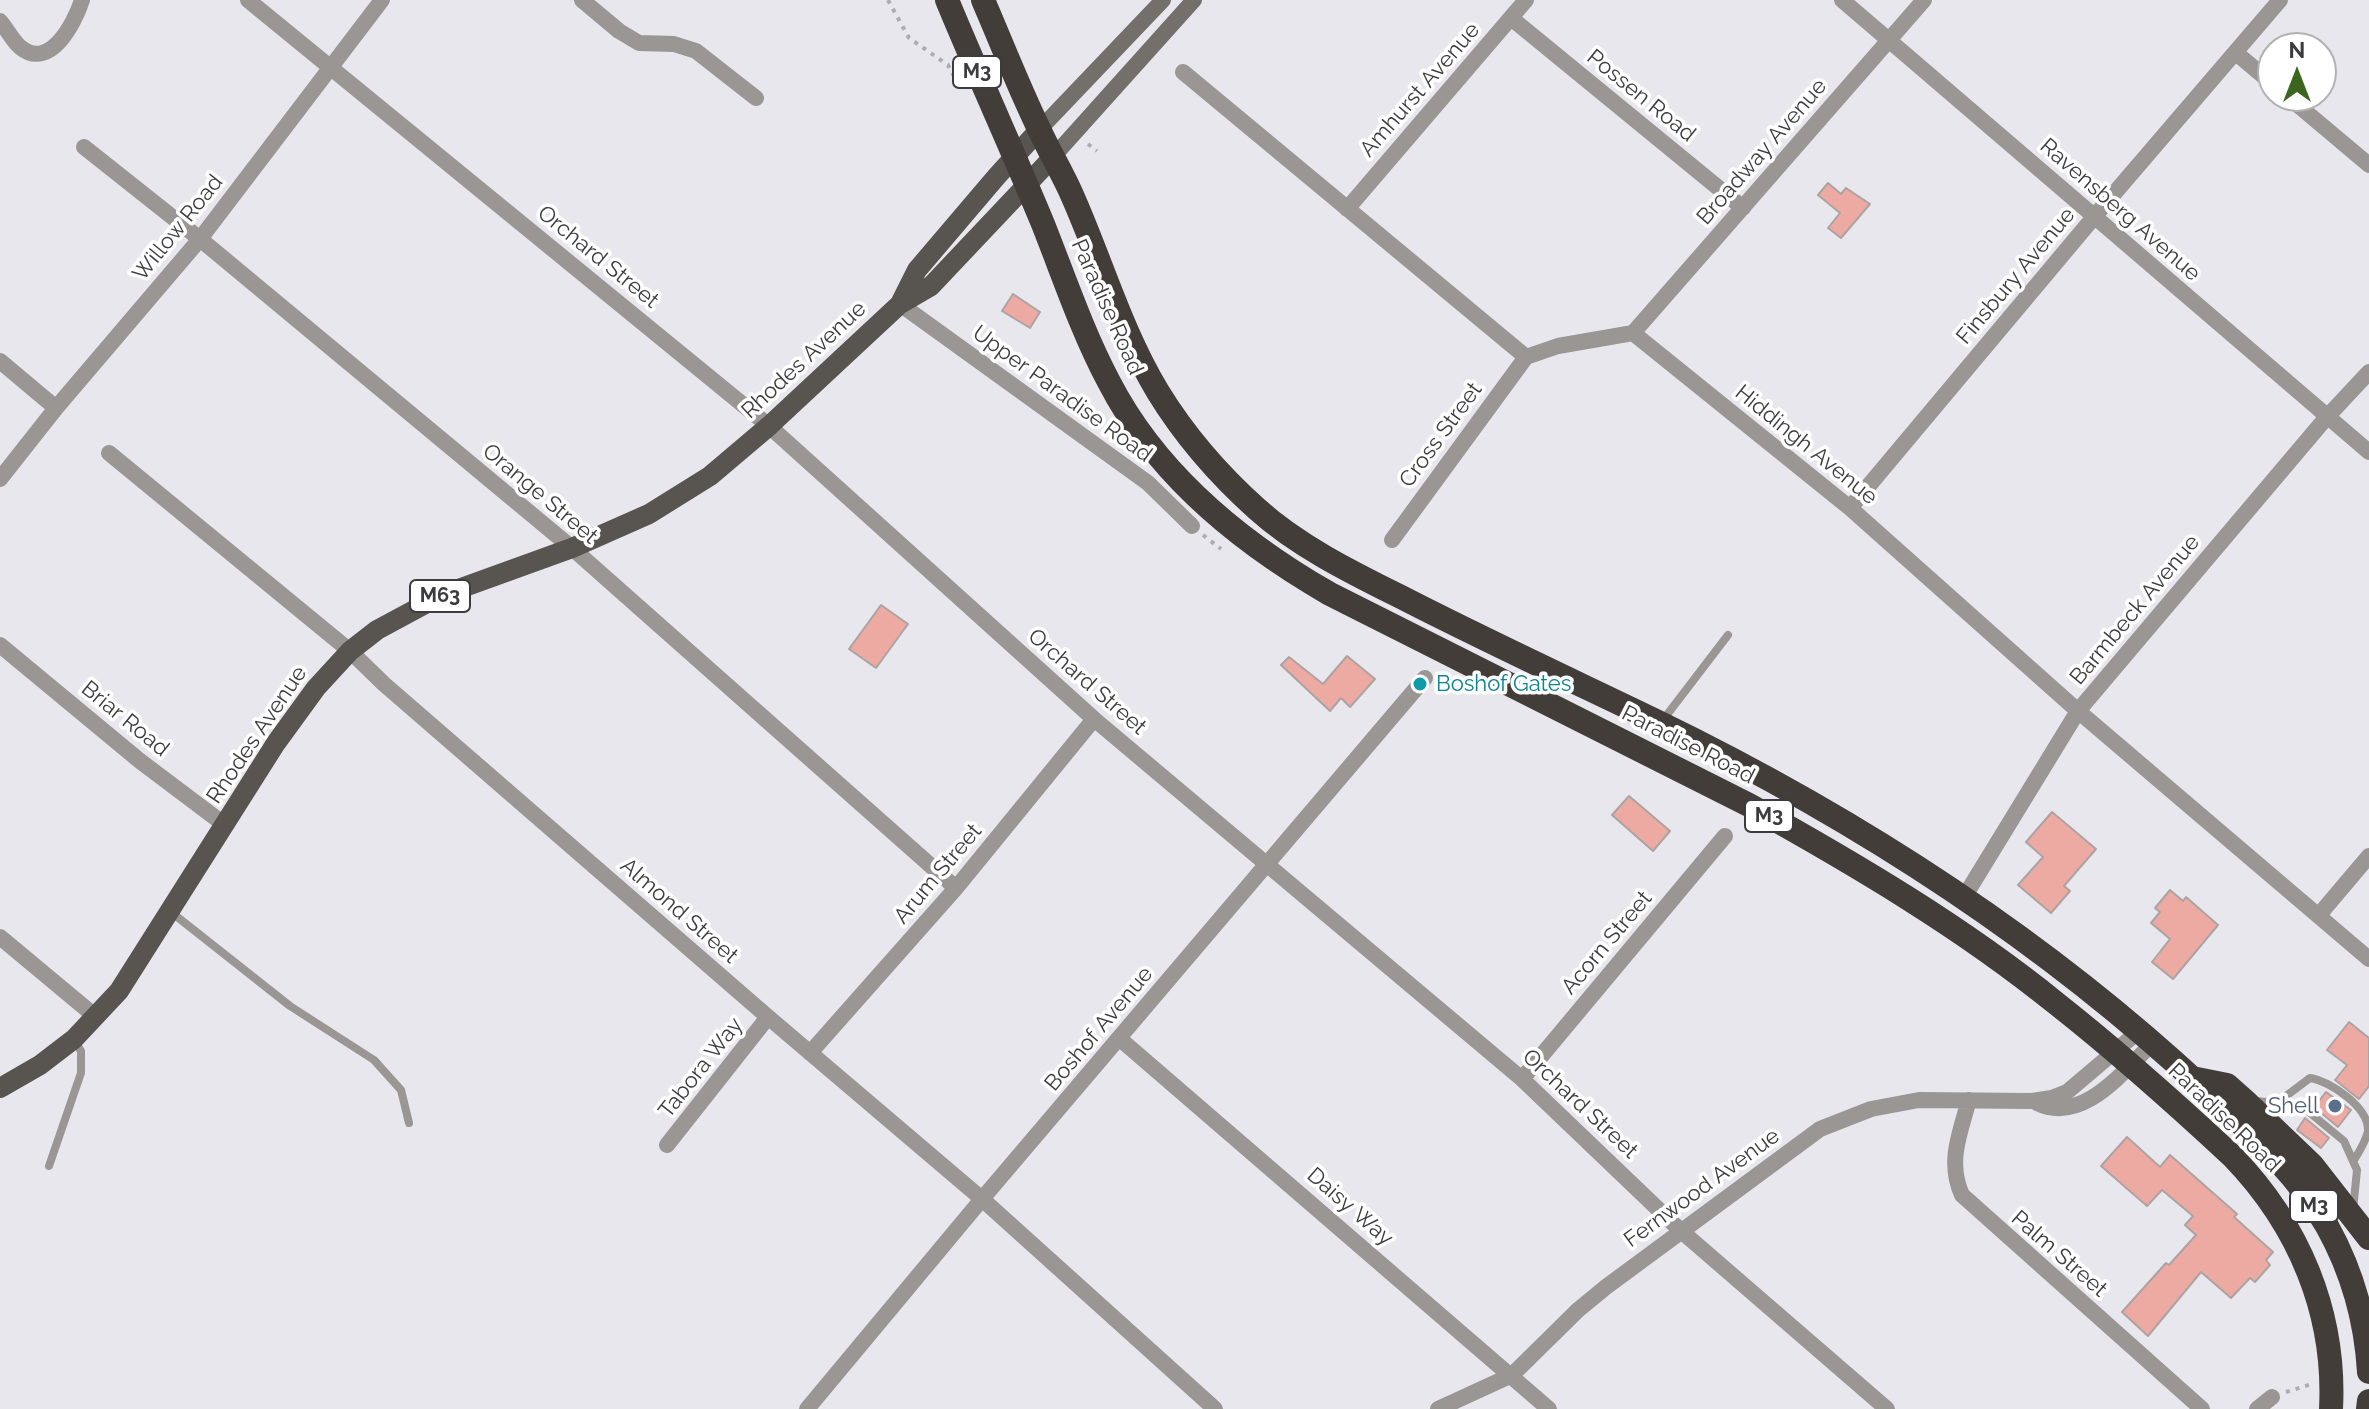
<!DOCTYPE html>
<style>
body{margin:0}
#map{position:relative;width:2369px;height:1409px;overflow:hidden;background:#e9e7ee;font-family:Raleway,sans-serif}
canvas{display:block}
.north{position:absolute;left:2257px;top:32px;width:80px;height:80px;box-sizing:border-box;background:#fff;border:2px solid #b1b1b2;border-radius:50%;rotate:0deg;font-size:22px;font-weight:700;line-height:32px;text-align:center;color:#3c3b3e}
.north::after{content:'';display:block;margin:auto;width:28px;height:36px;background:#3c6520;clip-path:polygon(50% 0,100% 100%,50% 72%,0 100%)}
</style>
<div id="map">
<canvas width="2369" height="1409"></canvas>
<div class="north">N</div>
</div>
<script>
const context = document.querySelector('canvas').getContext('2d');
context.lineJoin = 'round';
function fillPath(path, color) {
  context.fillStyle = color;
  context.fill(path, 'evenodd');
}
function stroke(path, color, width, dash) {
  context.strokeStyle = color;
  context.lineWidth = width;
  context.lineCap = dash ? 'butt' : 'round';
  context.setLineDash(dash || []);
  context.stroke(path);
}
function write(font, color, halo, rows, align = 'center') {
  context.font = font + ' Raleway,sans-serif';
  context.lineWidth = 7;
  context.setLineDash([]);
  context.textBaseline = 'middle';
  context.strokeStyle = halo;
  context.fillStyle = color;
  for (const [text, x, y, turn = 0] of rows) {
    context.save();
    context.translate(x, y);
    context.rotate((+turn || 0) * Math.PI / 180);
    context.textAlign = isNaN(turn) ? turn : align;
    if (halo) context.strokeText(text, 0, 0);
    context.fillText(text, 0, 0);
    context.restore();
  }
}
const building = new Path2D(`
 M 1828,183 L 1841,194 L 1846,188 L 1870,204 L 1841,238 L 1828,228 L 1840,213 L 1818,195 Z
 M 1013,294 L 1040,312 L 1030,328 L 1002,311 Z
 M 881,605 L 908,624 L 876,668 L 849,649 Z
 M 1347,656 L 1375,679 L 1350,707 L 1341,698 L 1330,711 L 1281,665 L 1289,657 L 1323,684 Z
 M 1629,796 L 1670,831 L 1653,851 L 1612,815 Z
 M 2052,812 L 2096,849 L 2064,886 L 2070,891 L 2051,913 L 2018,885 L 2043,857 L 2026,842 Z
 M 2170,890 L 2183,901 L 2186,897 L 2218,925 L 2173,979 L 2152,962 L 2170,939 L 2151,923 L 2160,912 L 2155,908 Z
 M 2349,1022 L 2369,1038 L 2369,1086 L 2359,1099 L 2335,1080 L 2347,1065 L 2327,1050 Z
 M 2326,1092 L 2351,1110 L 2338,1127 L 2314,1107 Z
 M 2305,1118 L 2329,1138 L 2321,1148 L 2297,1130 Z
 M 2127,1137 L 2160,1167 L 2170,1155 L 2237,1214 L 2234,1217 L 2273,1252 L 2266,1260 L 2270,1265 L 2255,1282 L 2250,1278 L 2231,1298 L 2201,1272 L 2148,1336 L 2122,1312 L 2166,1263 L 2169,1265 L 2196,1235 L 2185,1225 L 2193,1216 L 2162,1190 L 2147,1206 L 2101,1166 Z`);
fillPath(building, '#ecaaa3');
stroke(building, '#aca3a2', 2);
stroke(new Path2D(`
 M 888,0 L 909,38 L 948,65 L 953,75
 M 1088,144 L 1097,151
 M 1203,535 L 1221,549
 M 2286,1392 L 2312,1384`), '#aeacb2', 4, [4, 6]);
stroke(new Path2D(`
 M 1663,720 L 1728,635
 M 171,912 L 290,1006 L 374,1060 L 401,1090 L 409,1123
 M 2254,1101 L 2293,1104 L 2304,1108 L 2344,1141 L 2357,1170 L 2353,1210
 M 2278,1102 L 2310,1078 C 2330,1081 2369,1107 2368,1131 C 2366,1141 2359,1152 2354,1160
 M 49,1166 L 81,1073 L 81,1051 L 74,1040`), '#999694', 8);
stroke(new Path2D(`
 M 248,0 L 769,426 L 1094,719 L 1522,1079 L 1680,1230 L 1887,1409
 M 582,0 L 619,31 L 639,43 L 674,44 L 696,51 L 756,98
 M 1842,0 L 2369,452
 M 1511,18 L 1743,208
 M 0,21 C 7,29 12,40 20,47 C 50,72 75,22 82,0
 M 2236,53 L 2273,84
 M 1183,72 L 1526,357 L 1558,346 L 1633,333 L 1850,508 L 2078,711 L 2369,959
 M 2287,96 L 2369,165
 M 84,147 L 200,239 L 572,548 L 956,888
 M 1347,209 L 1526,0
 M 900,304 L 1148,483 L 1192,526
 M 1633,333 L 1924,0
 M 0,361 L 56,408
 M 109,453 L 350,651 L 384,684 L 768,1017 L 982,1199 L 1215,1409
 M 0,479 L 56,408 L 200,239 L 382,0
 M 1850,508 L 2094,217 L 2280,0
 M 1392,540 L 1526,357
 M 0,645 L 140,761 L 225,825
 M 1963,899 L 2078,711 L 2326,418 L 2369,372
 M 2319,915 L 2369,856
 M 0,937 L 96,1017
 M 1120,1039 L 1549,1409
 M 810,1053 L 956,888 L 1094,719
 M 1522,1079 L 1725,836
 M 1969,1100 C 1960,1133 1947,1162 1962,1195 L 2202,1409
 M 2037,1103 C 2083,1125 2123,1071 2153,1043
 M 667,1145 L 768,1017
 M 807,1409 L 982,1199 L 1425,678
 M 1438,1409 L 1512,1375 L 1578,1310 L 1606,1287 L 1820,1129 L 1871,1109 L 1919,1100 L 2032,1101 L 2052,1098 L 2067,1092 L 2139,1031
 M 2257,1409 L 2272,1397`), '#999694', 16);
stroke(new Path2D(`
 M 1039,130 L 1163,0
 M 1053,157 L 1194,0`), '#73706c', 16);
stroke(new Path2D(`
 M 900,304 L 917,270 L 997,176 L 1039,130
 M 0,1088 L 40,1065 L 74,1039 L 119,991 L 276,743 L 316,688 L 350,651 L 377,630 L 442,595 L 572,548 L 649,514 L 710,476 L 769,426 L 900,304 L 931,286 L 1053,157`), '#585450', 20);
stroke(new Path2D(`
 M 947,0 C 978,75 1012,149 1043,224 C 1064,277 1082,331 1109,382 C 1157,475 1241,543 1330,594 L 1749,805 C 1855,864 1962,927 2057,1004 C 2118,1052 2176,1104 2232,1156 C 2299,1225 2336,1313 2331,1409
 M 983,0 C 1002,44 1019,88 1040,131 C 1050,153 1063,174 1072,195 C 1101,260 1121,331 1158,392 C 1185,436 1219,475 1257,509 C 1299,547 1355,574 1405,599 C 1487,641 1571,680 1654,720 C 1852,816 2043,939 2204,1089 C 2249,1131 2296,1172 2327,1226 C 2352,1271 2366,1320 2369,1372
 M 2192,1078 L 2227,1085 L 2245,1101 L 2312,1165 L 2369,1238
 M 2368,1409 L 2369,1401`), '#423d38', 24);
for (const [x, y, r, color] of [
 [1420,684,8,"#0f9aa8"],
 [2335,1106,8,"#5c6f8a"]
]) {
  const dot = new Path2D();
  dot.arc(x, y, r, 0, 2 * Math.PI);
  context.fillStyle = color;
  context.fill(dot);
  stroke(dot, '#fff', 3);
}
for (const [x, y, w] of [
 [977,72,48],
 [440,596,60],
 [1769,816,48],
 [2314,1206,48]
]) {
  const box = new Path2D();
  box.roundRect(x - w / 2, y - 16, w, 32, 6);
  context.fillStyle = '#fff';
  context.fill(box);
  stroke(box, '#3c3b3e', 2);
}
write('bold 20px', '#3c3b3e', null, [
 ["M3",977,72],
 ["M63",440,596],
 ["M3",1769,816],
 ["M3",2314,1206]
]);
write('22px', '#3c3b3e', '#fff', [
 ["Amhurst Avenue",1420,90,-49],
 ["Possen Road",1641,96,39],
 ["Broadway Avenue",1762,152,-49],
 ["Ravensberg Avenue",2120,210,41],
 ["Willow Road",178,228,-51],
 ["Orchard Street",598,257,39],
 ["Finsbury Avenue",2016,276,-50],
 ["Paradise Road",1107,307,66],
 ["Rhodes Avenue",804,360,-43],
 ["Upper Paradise Road",1062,394,36],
 ["Cross Street",1441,435,-54],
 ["Hiddingh Avenue",1806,445,39],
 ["Orange Street",540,494,40],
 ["Barmbeck Avenue",2135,610,-50],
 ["Orchard Street",1087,682,41],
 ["Briar Road",125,719,39],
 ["Rhodes Avenue",257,735,-56],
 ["Paradise Road",1688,745,27],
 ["Arum Street",938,874,-50],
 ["Almond Street",679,911,41],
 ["Acorn Street",1607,943,-50],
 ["Boshof Avenue",1099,1029,-50],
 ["Tabora Way",701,1068,-52],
 ["Orchard Street",1580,1104,43],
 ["Paradise Road",2224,1118,44],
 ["Fernwood Avenue",1702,1188,-36],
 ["Daisy Way",1350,1207,41],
 ["Palm Street",2059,1254,41]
]);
write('22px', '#0d838f', '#fff', [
 ["Boshof Gates",1436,684]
], 'left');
write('22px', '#4e5e75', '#fff', [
 ["Shell",2319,1106]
], 'right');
</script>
